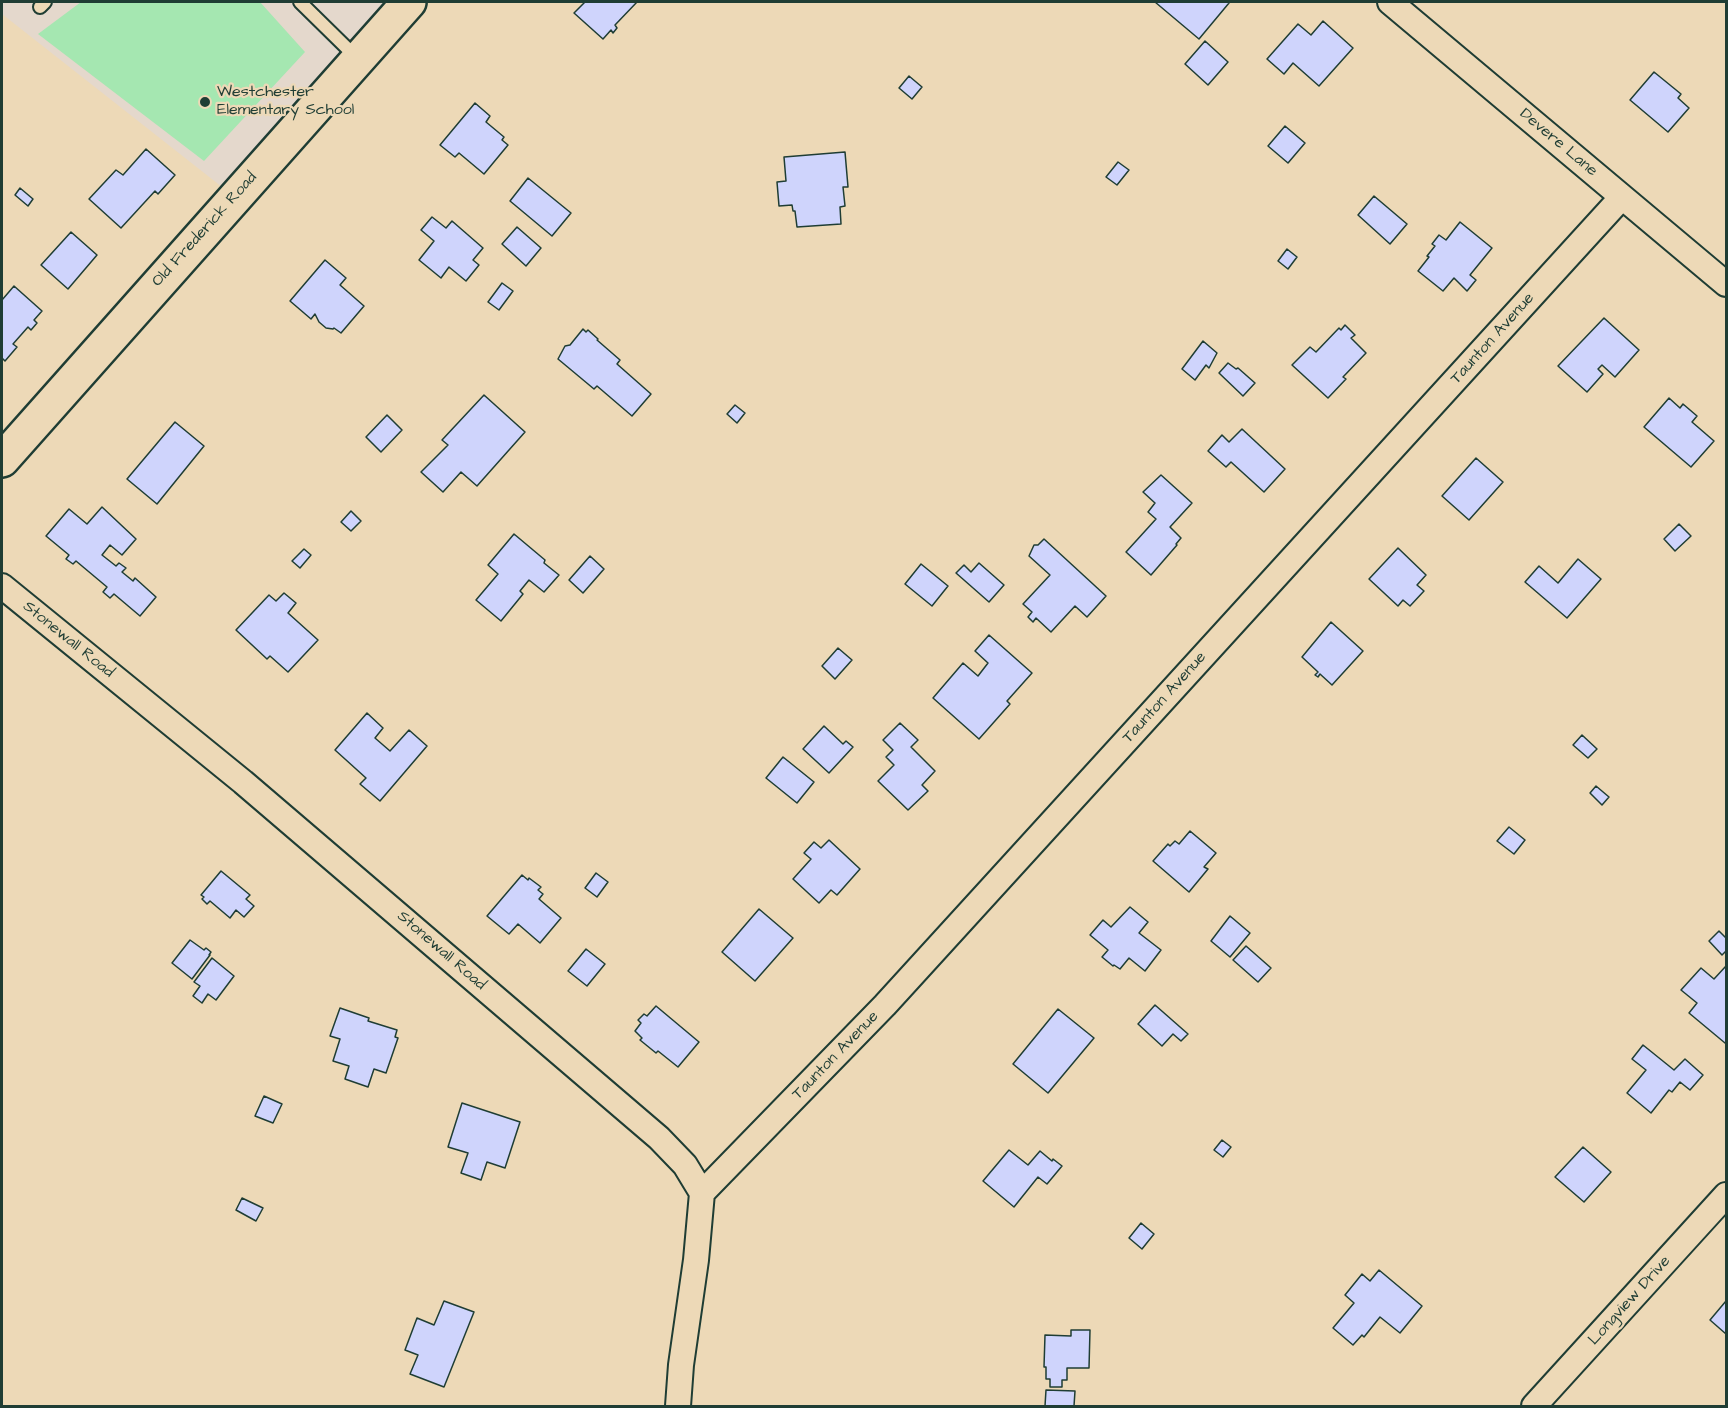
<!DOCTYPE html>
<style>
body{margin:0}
#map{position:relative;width:1728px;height:1408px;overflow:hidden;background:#edd9b7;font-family:"Architects Daughter",sans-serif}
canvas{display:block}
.frame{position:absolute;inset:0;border:3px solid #1f3d34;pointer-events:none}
</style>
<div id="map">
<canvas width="1728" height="1408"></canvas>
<div class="frame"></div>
</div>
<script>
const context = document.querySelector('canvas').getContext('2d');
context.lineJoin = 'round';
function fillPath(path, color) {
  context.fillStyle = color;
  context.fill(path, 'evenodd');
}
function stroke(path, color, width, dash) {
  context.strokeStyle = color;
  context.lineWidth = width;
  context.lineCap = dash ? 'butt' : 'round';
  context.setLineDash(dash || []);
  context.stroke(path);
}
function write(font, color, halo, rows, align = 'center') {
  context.font = font + ' "Architects Daughter",sans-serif';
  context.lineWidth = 4.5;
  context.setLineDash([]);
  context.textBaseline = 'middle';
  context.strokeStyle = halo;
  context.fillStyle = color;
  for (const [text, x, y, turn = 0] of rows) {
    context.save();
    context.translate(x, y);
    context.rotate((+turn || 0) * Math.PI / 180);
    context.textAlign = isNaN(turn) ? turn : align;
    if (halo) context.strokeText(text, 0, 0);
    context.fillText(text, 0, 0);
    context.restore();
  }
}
fillPath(new Path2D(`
 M 2,2 L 387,2 L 222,187 L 2,14 Z`), '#e4d8cc');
fillPath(new Path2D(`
 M 81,2 L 260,2 L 305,52 L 204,161 L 38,34 Z`), '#a5e7b1');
const building = new Path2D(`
 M 585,2 L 637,2 L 615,25 L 617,28 L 613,33 L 611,30 L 603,39 L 574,13 Z
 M 1155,2 L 1228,2 L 1229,3 L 1199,39 Z
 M 1323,21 L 1353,48 L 1319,86 L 1293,63 L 1284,74 L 1267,59 L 1298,24 L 1311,35 Z
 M 1205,41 L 1228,62 L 1208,85 L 1185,64 Z
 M 1654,72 L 1681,94 L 1678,98 L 1689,108 L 1668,132 L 1630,100 Z
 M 909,76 L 922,87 L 912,99 L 899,88 Z
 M 475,103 L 490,116 L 486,122 L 504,137 L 502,140 L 508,145 L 484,174 L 459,153 L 455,157 L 440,145 Z
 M 1285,126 L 1305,143 L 1288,163 L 1268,146 Z
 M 146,149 L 175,175 L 158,194 L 155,191 L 121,228 L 89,199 L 116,170 L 123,175 Z
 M 845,152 L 848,187 L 843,187 L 845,206 L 840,207 L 841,224 L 797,227 L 795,211 L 793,211 L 792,205 L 779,206 L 777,182 L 786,181 L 784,157 Z
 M 1118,162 L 1129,170 L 1117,185 L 1106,177 Z
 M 528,178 L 571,213 L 552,236 L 510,201 Z
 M 20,188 L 33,199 L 28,206 L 15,195 Z
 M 1374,196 L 1407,224 L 1390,244 L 1358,215 Z
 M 432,217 L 446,228 L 452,221 L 483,248 L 473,260 L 479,265 L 466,281 L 449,267 L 441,278 L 419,260 L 434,241 L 421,230 Z
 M 1460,222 L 1492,248 L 1470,275 L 1476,280 L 1467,291 L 1454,278 L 1443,291 L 1418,271 L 1429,257 L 1427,256 L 1435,246 L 1432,244 L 1439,235 L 1446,240 Z
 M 517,227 L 541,248 L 526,266 L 502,244 Z
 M 71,232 L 97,255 L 68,289 L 41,265 Z
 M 1287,249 L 1297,257 L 1288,269 L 1278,261 Z
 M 325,260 L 346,278 L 340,285 L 364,306 L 341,333 L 334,328 L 333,329 L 326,328 L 319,322 L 315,314 L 311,319 L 290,301 Z
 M 502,283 L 513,291 L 499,310 L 488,302 Z
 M 14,286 L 42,311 L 34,320 L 37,323 L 31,330 L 28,327 L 13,344 L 17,347 L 5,361 L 2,358 L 2,300 Z
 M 1604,318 L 1639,350 L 1615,377 L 1602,365 L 1598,369 L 1603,374 L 1587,392 L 1558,366 Z
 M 1345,325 L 1355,335 L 1351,338 L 1366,353 L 1343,377 L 1346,379 L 1328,398 L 1292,365 L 1310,347 L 1316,352 L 1339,328 L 1341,330 Z
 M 583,329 L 586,332 L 588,330 L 598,339 L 597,340 L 620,360 L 617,364 L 651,394 L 632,416 L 597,386 L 594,389 L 558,359 L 565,346 L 570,345 Z
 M 1203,341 L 1217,353 L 1209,368 L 1206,365 L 1195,380 L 1182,369 Z
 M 1228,363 L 1236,369 L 1238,368 L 1255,383 L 1243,396 L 1219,373 Z
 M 484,395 L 525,432 L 477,486 L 461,472 L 443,492 L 421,472 L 448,445 L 442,440 Z
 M 1669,398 L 1680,408 L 1683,404 L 1697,416 L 1692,422 L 1714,441 L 1691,467 L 1644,427 Z
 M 735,405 L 745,413 L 737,423 L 727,414 Z
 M 387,415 L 402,430 L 381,452 L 366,437 Z
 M 175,422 L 204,446 L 157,504 L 127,479 Z
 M 1242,429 L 1285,469 L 1264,492 L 1231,462 L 1226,467 L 1208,451 L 1222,435 L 1229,442 Z
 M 1476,458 L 1503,482 L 1469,520 L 1442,496 Z
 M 1161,475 L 1192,503 L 1170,527 L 1181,538 L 1176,544 L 1177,545 L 1151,575 L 1126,552 L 1156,519 L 1148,512 L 1155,503 L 1143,492 Z
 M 102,507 L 136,539 L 122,555 L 110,545 L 102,555 L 116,566 L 119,563 L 126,568 L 122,572 L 133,581 L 135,578 L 156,597 L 140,616 L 114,594 L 110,598 L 103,592 L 107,587 L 76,561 L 73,564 L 66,559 L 69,555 L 46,536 L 69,509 L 87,524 Z
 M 351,511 L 361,521 L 351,531 L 341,522 Z
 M 1679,524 L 1691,536 L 1675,551 L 1664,539 Z
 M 514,534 L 545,560 L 544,563 L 559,575 L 544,592 L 529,580 L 520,591 L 523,594 L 501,621 L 476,600 L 498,574 L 488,565 Z
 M 1044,539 L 1106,596 L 1087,617 L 1075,606 L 1051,632 L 1036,618 L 1033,622 L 1028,617 L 1032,612 L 1023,604 L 1050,575 L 1029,556 L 1034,545 L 1038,545 Z
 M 1398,548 L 1426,575 L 1417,585 L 1424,591 L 1410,606 L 1403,600 L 1398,606 L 1369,579 Z
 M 304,549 L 311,555 L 300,568 L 292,561 Z
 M 590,556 L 604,569 L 583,593 L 569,580 Z
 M 1578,559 L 1601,579 L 1567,618 L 1525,582 L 1539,566 L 1558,583 Z
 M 979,563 L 1004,585 L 989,602 L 956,573 L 964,565 L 971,572 Z
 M 921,564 L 948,586 L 932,606 L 905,584 Z
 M 284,593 L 296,603 L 288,613 L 318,640 L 288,672 L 270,656 L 267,659 L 236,630 L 269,595 L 276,601 Z
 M 1331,622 L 1363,651 L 1332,685 L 1320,674 L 1318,677 L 1315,675 L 1318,672 L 1302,657 Z
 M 989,635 L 1032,673 L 1007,701 L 1010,704 L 979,739 L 933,698 L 963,663 L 978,676 L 988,663 L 975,651 Z
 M 838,648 L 852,660 L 835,679 L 822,666 Z
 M 367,713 L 383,728 L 375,738 L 390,751 L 409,730 L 427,746 L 380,801 L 360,784 L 366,778 L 335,750 Z
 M 900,723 L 918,740 L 911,747 L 935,771 L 922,785 L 928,791 L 908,810 L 878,781 L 894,765 L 886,757 L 893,750 L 883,740 Z
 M 824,726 L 843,744 L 846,741 L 853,747 L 829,773 L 803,749 Z
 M 1582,735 L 1597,749 L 1588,758 L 1573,745 Z
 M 783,757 L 814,782 L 797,803 L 766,778 Z
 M 1596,786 L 1609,797 L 1602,805 L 1590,793 Z
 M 1509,827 L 1525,840 L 1514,854 L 1497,841 Z
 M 1190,831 L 1216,853 L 1204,867 L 1208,869 L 1189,892 L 1153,861 L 1168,844 L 1170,846 L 1175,841 L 1179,844 Z
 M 829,840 L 860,869 L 837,895 L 831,890 L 819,903 L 793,879 L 811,859 L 804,853 L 814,842 L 821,848 Z
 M 221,871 L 250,895 L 246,899 L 254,906 L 244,917 L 236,910 L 230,918 L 210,901 L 207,904 L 202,899 L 204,897 L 201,895 Z
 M 596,873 L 608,882 L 597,897 L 585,888 Z
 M 522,875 L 528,880 L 529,878 L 541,887 L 538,890 L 543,894 L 539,899 L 561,918 L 540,943 L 518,924 L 509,934 L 487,916 Z
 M 1130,907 L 1148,922 L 1139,933 L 1161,950 L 1145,971 L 1129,958 L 1120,969 L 1114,965 L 1113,966 L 1102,957 L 1108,950 L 1090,935 L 1103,920 L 1111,927 Z
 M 759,909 L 793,938 L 755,981 L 722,952 Z
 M 1230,916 L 1250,933 L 1230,957 L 1211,941 Z
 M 1719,931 L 1726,938 L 1726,951 L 1722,955 L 1709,941 Z
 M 190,940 L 204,950 L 206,948 L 211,952 L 209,955 L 210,955 L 192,979 L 172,963 Z
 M 1246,946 L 1271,968 L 1258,982 L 1233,960 Z
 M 586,949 L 605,964 L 587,986 L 568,971 Z
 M 212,958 L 234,976 L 216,1000 L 208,994 L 202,1003 L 193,996 L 200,986 L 194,982 Z
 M 1726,966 L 1726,1042 L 1725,1043 L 1689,1013 L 1697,1003 L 1681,990 L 1701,968 L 1714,979 Z
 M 1155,1005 L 1188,1034 L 1181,1041 L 1173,1034 L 1162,1046 L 1138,1024 Z
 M 656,1006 L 699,1042 L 678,1067 L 658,1051 L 656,1053 L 640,1040 L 642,1038 L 635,1031 L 641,1023 L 638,1020 L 644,1014 L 647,1016 Z
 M 340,1008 L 369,1018 L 368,1021 L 397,1030 L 395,1037 L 398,1038 L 386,1073 L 374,1069 L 368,1087 L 345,1079 L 349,1066 L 333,1061 L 340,1039 L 330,1036 Z
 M 1058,1009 L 1094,1038 L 1048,1093 L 1013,1064 Z
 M 1643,1045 L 1674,1070 L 1685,1059 L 1703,1075 L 1690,1090 L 1680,1082 L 1672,1092 L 1669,1090 L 1651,1113 L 1627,1093 L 1646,1070 L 1632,1059 Z
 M 264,1096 L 282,1104 L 273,1123 L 255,1116 Z
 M 462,1103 L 520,1122 L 505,1168 L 487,1162 L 481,1180 L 461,1173 L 468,1153 L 448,1147 Z
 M 1222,1140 L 1231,1147 L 1223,1157 L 1214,1150 Z
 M 1583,1147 L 1611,1172 L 1584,1202 L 1555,1177 Z
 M 1009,1150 L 1028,1165 L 1040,1151 L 1052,1161 L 1053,1159 L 1062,1166 L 1047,1184 L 1038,1177 L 1014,1207 L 983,1181 Z
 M 242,1198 L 263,1208 L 256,1221 L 236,1210 Z
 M 1141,1223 L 1154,1234 L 1142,1249 L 1129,1238 Z
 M 1379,1270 L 1422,1306 L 1400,1333 L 1380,1317 L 1364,1337 L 1362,1335 L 1353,1345 L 1333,1328 L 1354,1303 L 1345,1295 L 1362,1274 L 1370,1281 Z
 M 444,1301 L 474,1312 L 444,1387 L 410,1374 L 418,1355 L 405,1350 L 417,1318 L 434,1325 Z
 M 1726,1301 L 1726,1334 L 1710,1320 Z
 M 1071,1330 L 1090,1330 L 1089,1368 L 1067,1368 L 1067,1380 L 1062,1380 L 1062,1387 L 1050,1387 L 1050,1379 L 1046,1379 L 1046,1367 L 1044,1367 L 1045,1335 L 1071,1336 Z
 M 1046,1390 L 1075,1391 L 1074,1406 L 1045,1406 Z`);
fillPath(building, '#cfd4fc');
stroke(building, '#1f3d34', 1.5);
const lane = new Path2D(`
 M 300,2 L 357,58
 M 40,7 L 45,2`);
const street = new Path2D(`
 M 1390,2 L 1726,284
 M 2,586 L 243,782 L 659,1138 L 685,1165 L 702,1193 L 696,1260 L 681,1365 L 678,1406
 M 702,1193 L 885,1005 L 1622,197
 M 1534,1406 L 1726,1195`);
const secondary = new Path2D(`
 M 2,460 L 409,2`);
stroke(lane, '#1f3d34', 16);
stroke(street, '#1f3d34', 28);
stroke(secondary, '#1f3d34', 38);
stroke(lane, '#edd9b7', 12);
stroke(street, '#edd9b7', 24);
stroke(secondary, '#edd9b7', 33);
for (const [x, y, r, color] of [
 [205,102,6,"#1f3d34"]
]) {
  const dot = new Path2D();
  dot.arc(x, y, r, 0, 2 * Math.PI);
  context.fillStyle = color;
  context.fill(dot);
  stroke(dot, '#edd9b7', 2);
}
write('16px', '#1f3d34', '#edd9b7', [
 ["Westchester",217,93],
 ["Elementary School",217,111]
], 'left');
write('16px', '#1f3d34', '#edd9b7', [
 ["Devere Lane",1558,143,40],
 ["Old Frederick Road",205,230,-48],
 ["Taunton Avenue",1493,339,-48],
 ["Stonewall Road",68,640,39],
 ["Taunton Avenue",1165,698,-48],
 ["Stonewall Road",441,951,41],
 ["Taunton Avenue",836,1056,-46],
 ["Longview Drive",1630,1301,-48]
]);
</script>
